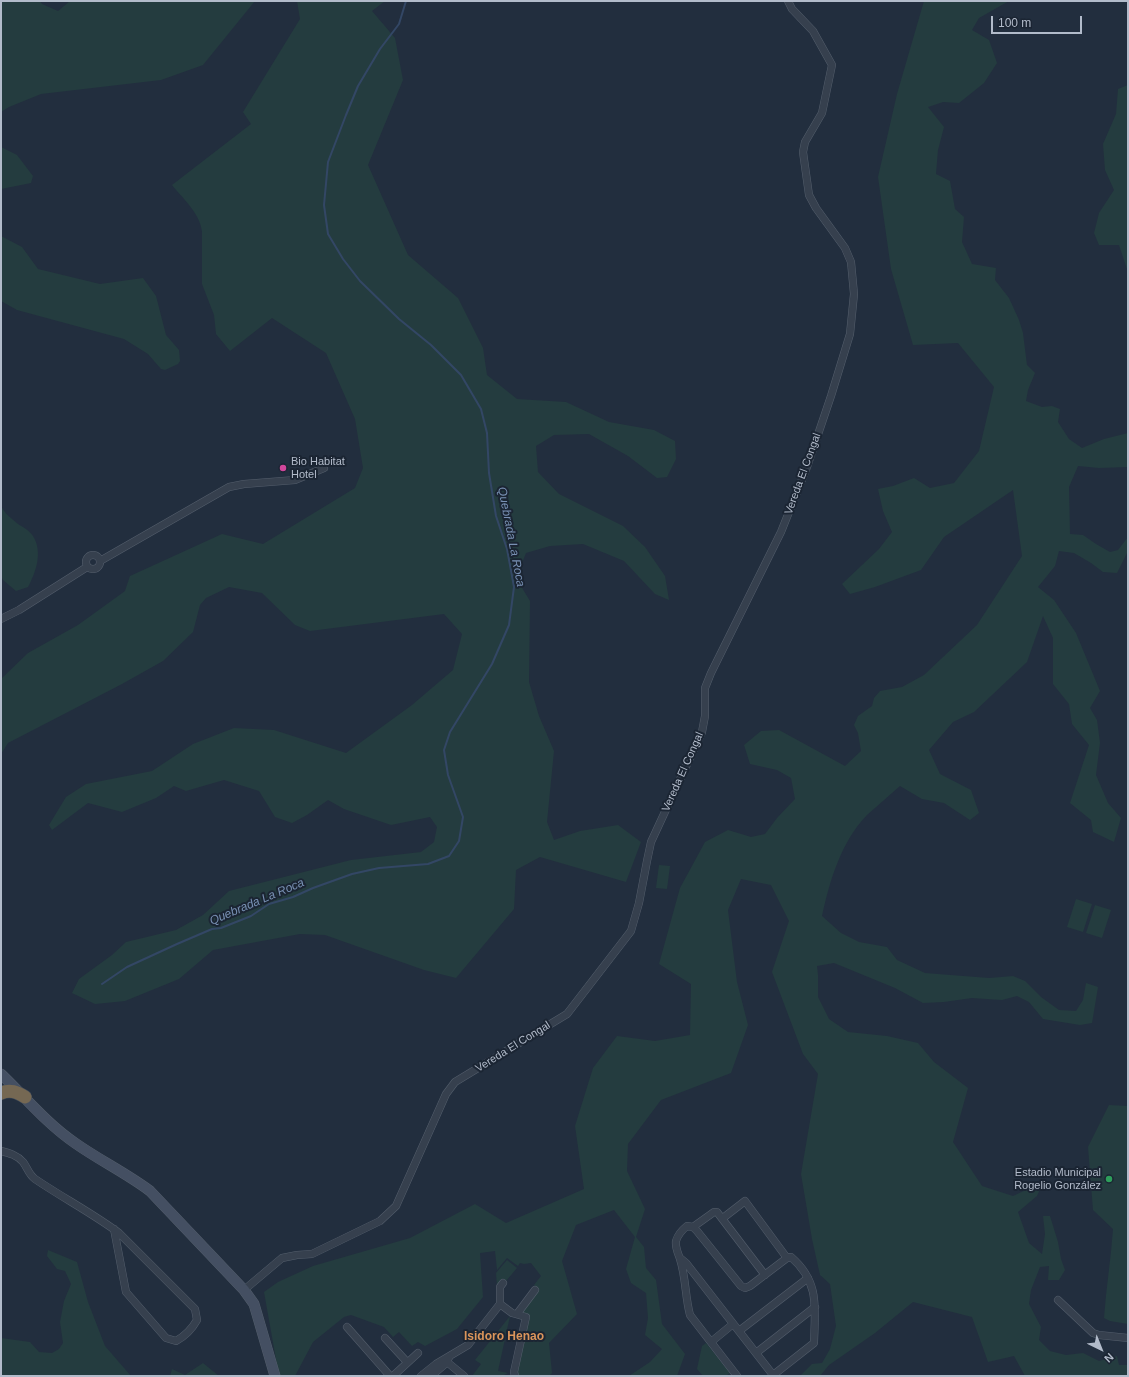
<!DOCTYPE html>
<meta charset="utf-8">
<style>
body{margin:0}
#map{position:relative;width:1129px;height:1377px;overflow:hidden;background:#222e3e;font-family:Arial,sans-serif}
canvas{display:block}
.frame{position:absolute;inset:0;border:2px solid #b2bbca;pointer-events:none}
.north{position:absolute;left:1081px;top:1329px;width:40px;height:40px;-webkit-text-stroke:3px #1b2533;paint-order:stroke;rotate:137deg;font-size:11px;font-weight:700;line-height:16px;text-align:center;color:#b2bbca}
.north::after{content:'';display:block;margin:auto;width:14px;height:18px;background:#b2bbca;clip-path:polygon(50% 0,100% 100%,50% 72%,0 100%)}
.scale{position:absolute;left:991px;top:16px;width:91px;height:18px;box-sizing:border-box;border:2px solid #b2bbca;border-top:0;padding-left:5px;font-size:12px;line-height:14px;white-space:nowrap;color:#b2bbca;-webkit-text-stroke:3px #1b2533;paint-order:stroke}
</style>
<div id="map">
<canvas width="1129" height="1377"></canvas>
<div class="frame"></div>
<div class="north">N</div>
<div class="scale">100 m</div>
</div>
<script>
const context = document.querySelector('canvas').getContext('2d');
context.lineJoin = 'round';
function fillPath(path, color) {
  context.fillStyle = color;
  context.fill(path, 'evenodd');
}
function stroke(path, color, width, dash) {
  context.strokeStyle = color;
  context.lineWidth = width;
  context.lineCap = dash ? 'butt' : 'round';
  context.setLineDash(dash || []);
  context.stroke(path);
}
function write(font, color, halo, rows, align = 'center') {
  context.font = font + ' Arial,sans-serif';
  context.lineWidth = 4;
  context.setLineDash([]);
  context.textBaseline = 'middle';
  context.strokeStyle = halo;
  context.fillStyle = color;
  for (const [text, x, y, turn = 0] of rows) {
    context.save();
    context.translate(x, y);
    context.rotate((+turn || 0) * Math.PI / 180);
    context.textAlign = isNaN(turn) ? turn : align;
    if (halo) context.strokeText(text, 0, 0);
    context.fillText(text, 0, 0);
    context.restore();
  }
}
fillPath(new Path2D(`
 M 1,1 L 40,1 L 42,4 L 58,11 L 70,1 L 255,1 L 203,65 L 161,80 L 41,94 L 9,107 L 1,112 Z
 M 297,1 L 385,1 L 372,11 L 395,38 L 403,80 L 368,165 L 408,255 L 458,298 L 483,348 L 487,375 L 517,399 L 566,402 L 609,422 L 654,430 L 675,441 L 676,459 L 667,477 L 657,478 L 628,456 L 589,434 L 554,435 L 536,446 L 538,472 L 559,494 L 623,526 L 645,547 L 665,576 L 669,600 L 655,594 L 624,561 L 583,544 L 550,546 L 526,553 L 516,578 L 530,601 L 529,682 L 539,716 L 554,751 L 547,822 L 554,840 L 580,831 L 618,825 L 641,842 L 626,882 L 540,857 L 516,870 L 514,909 L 456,978 L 424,970 L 325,935 L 300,934 L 213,950 L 179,979 L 125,1001 L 95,1004 L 72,993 L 79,979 L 112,955 L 126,942 L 176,930 L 203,915 L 229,891 L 351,860 L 421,852 L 434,842 L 437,827 L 430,817 L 391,825 L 344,809 L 328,800 L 307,815 L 292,823 L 275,817 L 259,791 L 224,780 L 186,791 L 174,786 L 156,798 L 122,812 L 88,803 L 52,830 L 49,825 L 66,797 L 86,784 L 152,771 L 193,744 L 234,728 L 274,730 L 346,753 L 412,705 L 453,670 L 462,634 L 444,614 L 310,631 L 295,625 L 262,593 L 229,587 L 206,598 L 200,605 L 193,632 L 163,661 L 122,684 L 8,743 L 1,754 L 1,679 L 28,653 L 78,625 L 125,591 L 130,576 L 222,534 L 263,544 L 355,488 L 363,468 L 355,419 L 326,353 L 272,318 L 230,351 L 216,334 L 214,315 L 202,284 L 202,232 C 200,213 183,199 172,185 L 251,124 L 243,112 L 300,19 Z
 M 924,1 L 1009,1 L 979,18 L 972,30 L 989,40 L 997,63 L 984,83 L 959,103 L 943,102 L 928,107 L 944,127 L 938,150 L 936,174 L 950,181 L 955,209 L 964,217 L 962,242 L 972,264 L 996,268 L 995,280 L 1009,298 L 1019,320 L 1023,333 L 1027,365 L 1035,373 L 1028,390 L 1026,401 L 1042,407 L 1052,406 L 1060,409 L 1058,422 L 1069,439 L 1082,448 L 1104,439 L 1128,433 L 1128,467 L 1099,468 L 1078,466 L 1069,487 L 1070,534 L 1083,535 L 1096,544 L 1110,552 L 1118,550 L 1128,537 L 1128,551 L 1117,573 L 1103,572 L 1091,563 L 1074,553 L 1059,551 L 1055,566 L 1038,587 L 1054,600 L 1076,633 L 1100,691 L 1090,708 L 1097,720 L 1100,743 L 1096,775 L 1108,803 L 1121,818 L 1114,842 L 1093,832 L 1091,820 L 1070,803 L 1089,745 L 1072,724 L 1069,704 L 1053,684 L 1053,638 L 1043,616 L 1027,662 L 974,712 L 953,722 L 929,750 L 940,774 L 971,790 L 979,813 L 970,820 L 944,803 L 922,799 L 900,786 C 889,796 878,805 867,815 C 841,842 830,880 822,916 L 841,933 L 859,942 L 887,947 L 897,960 L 925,973 L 989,978 L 1013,976 L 1025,981 L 1041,997 L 1059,1010 L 1076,1011 L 1083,1000 L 1086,983 L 1098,987 L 1092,1023 L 1080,1025 L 1043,1019 L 1029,1002 L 1017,996 L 1002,1000 L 972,998 L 944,1002 L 923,1003 L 895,988 L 834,963 L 817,966 L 818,975 L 818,997 L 829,1019 L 848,1032 L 887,1036 L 918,1043 L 934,1062 L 968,1088 L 953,1142 L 982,1186 L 1013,1196 L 1043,1182 L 1037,1196 L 1018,1212 L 1029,1243 L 1042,1254 L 1045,1234 L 1043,1216 L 1050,1216 L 1058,1242 L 1061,1259 L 1065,1270 L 1059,1280 L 1048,1280 L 1049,1266 L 1040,1267 L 1031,1290 L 1029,1304 L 1041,1327 L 1039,1340 L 1050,1351 L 1066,1355 L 1083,1353 L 1099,1361 L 1117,1356 L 1119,1365 L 1128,1365 L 1128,1376 L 1025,1376 L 1014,1356 L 988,1362 L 972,1317 L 913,1302 L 875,1333 L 829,1365 L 820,1376 L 800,1376 L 812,1364 L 822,1363 L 830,1349 L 836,1326 L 830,1284 L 820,1275 L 812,1239 L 801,1174 L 818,1074 L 803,1054 L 772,972 L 789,921 L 771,885 L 741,879 L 728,910 L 737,982 L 748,1025 L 731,1073 L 661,1100 L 628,1144 L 627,1171 L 645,1209 L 636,1237 L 644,1247 L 646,1268 L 656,1280 L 662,1324 L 685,1354 L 677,1376 L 629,1376 L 650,1362 L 662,1349 L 645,1335 L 648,1318 L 646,1293 L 631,1283 L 626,1269 L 635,1237 L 614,1210 L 576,1225 L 562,1261 L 577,1314 L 549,1343 L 552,1373 L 549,1376 L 519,1376 L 517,1373 L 529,1315 L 522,1312 L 537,1288 L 534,1285 L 541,1276 L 531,1263 L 524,1264 L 520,1263 L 518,1266 L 507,1258 L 497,1270 L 495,1251 L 480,1253 L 483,1297 L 457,1329 L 425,1346 L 418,1342 L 412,1346 L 399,1332 L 393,1337 L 384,1327 L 351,1315 L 344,1317 L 313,1342 L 295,1376 L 279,1376 L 264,1292 L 278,1282 L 313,1266 L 410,1238 L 475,1204 L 506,1223 L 584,1189 L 575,1126 L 593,1068 L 617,1036 L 655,1041 L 690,1035 L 691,984 L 659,964 L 680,888 L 705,842 L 728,830 L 751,837 L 765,834 L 777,818 L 795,799 L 791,778 L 777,770 L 750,764 L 744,745 L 761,731 L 779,730 L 845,766 L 861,751 L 858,733 L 854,725 L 858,716 L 872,706 L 874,698 L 880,691 L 902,687 L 924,675 L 977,625 L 1022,556 L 1013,490 L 944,537 L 921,570 L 875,587 L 850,594 L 842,584 L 879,549 L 892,532 L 883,511 L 878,489 L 893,486 L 914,478 L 930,488 L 954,483 L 979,451 L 994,387 L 958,343 L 913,345 L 891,269 L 878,177 L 897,94 Z
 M 1128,85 L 1128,272 L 1119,245 L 1099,245 L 1094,233 L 1099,213 L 1114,190 L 1105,170 L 1103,144 L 1116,114 L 1118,89 Z
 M 1,147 L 17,155 L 33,176 L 31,183 L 1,189 Z
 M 1,236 L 22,247 L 38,269 L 100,284 L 143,278 L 156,296 L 166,335 L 179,350 L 180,361 L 178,364 L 165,370 L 161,369 L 148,354 L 124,339 L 17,310 L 1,301 Z
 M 1,506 C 5,514 11,518 18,524 C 23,527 30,531 33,536 C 43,552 36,572 28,587 L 16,591 L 3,580 L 1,576 Z
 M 659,865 L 670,866 L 667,889 L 656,888 Z
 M 1076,899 L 1092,904 L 1083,932 L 1067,927 Z
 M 1095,905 L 1111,910 L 1102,938 L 1086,933 Z
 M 1109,1105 L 1128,1106 L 1128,1324 L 1110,1321 L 1104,1318 C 1106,1288 1111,1259 1113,1229 L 1093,1210 L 1088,1147 Z
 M 48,1250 L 77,1262 L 88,1302 L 105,1346 L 131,1376 L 1,1376 L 1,1338 L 30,1342 L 39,1352 L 52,1353 L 59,1349 L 63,1343 L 60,1322 L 64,1301 L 71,1284 L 65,1271 L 57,1269 L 47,1256 Z
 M 507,1260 L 517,1268 L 506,1281 L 503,1279 L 497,1286 L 496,1273 Z
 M 510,1316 L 498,1371 L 508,1373 L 502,1376 L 472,1376 L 481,1364 L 475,1360 Z
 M 706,1343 L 730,1373 L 726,1376 L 703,1376 L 697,1369 L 702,1346 Z
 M 203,1363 L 219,1376 L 170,1376 L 172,1369 L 185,1375 Z`), '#243c3f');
stroke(new Path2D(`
 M 102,984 L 127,967 L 177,944 L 212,929 L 221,928 L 251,916 L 269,904 L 293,897 L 313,888 L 352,874 L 379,868 L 428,864 L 449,856 L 459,841 L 463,817 L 448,775 L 444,750 L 450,732 L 492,664 L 509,625 L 514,587 L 507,549 L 496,516 L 489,473 L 487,433 L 481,409 L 461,375 L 431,345 L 399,319 L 360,281 L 343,259 L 328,234 L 324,205 L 328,162 L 346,115 L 358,86 L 380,49 L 399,24 L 406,1`), '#334765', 2);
const street = new Path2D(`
 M86 562a7 7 0 1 1 14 0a7 7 0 1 1-14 0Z
 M 100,561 L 229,487 L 244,484 L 295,480 L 324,468
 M 1,619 L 19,610 L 87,567
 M 1,1151 C 9,1153 17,1155 23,1162 C 27,1167 29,1175 35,1179 C 63,1198 92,1213 119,1233 L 195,1309 L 197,1320 C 192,1329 185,1336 176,1341 L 166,1338 L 126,1292 L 114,1229
 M 723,1218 L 745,1201 L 787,1258
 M 693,1227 L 714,1212 L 717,1212 L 765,1275
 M 680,1258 L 686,1263 L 773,1375
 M 503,1283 L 500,1287 L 500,1304 L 512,1313 L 526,1317 L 514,1372 L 515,1376
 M 244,1290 L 282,1258 L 297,1255 L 312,1254 L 380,1221 L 396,1206 L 446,1094 L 455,1082 L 567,1014 L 631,931 L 639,903 L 647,861 L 651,842 L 702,732 L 705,716 L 705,688 L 711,673 L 781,532 L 807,467 L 831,396 L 850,334 L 854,294 L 851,262 L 845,248 L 816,208 L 809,195 L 803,152 L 805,142 L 822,113 L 832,65 L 813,31 L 792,9 L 788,1
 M 1058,1300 L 1093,1333 L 1099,1335 L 1128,1338
 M 517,1314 L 535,1290
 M 347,1327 L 390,1376
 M 739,1331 L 808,1278
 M 385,1338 L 407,1362
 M 711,1342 L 733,1324
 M 756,1353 L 815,1307
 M 447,1362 L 464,1376
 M 393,1376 L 418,1353
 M 421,1376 L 436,1364 L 468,1345 L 500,1304
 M 431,1376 L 444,1365 L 450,1356
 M 737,1376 L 690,1315 C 685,1296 686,1278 680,1259 C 678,1253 675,1247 676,1241 C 678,1234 682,1230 687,1226 L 693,1227 L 697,1231 L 741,1286 L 745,1288 L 750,1286 L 787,1258 L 791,1257 C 820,1282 815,1308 814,1343 L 772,1376`);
const secondary = new Path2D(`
 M 1,1074 C 25,1097 47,1124 75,1143 C 99,1160 126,1173 150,1191 L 244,1290 L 254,1304 L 275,1376`);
const highway = new Path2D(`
 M 1,1093 C 10,1089 17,1092 25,1097`);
stroke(street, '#545e6c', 8);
stroke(secondary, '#545e6c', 11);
stroke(highway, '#414b59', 14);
stroke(street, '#36404e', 7);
stroke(secondary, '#444f62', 10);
stroke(highway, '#756853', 13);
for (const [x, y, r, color] of [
 [283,468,4,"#d1479c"],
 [1109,1179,4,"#2e9e5b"]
]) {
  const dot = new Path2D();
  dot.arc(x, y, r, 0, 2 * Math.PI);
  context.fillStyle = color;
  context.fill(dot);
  stroke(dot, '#1b2533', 1.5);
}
write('11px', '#b2bbca', '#1b2533', [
 ["Bio Habitat",291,462],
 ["Hotel",291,475],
 ["Estadio Municipal",1101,1173,"right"],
 ["Rogelio González",1101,1186,"right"]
], 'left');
write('11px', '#b2bbca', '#1b2533', [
 ["Vereda El Congal",803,474,-70],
 ["Vereda El Congal",683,772,-66],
 ["Vereda El Congal",513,1047,-32]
]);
write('italic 12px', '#7890b3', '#1b2533', [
 ["Quebrada La Roca",511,537,79],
 ["Quebrada La Roca",257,902,-23]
]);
write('bold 12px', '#db955b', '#1b2533', [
 ["Isidoro Henao",504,1337]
]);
</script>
